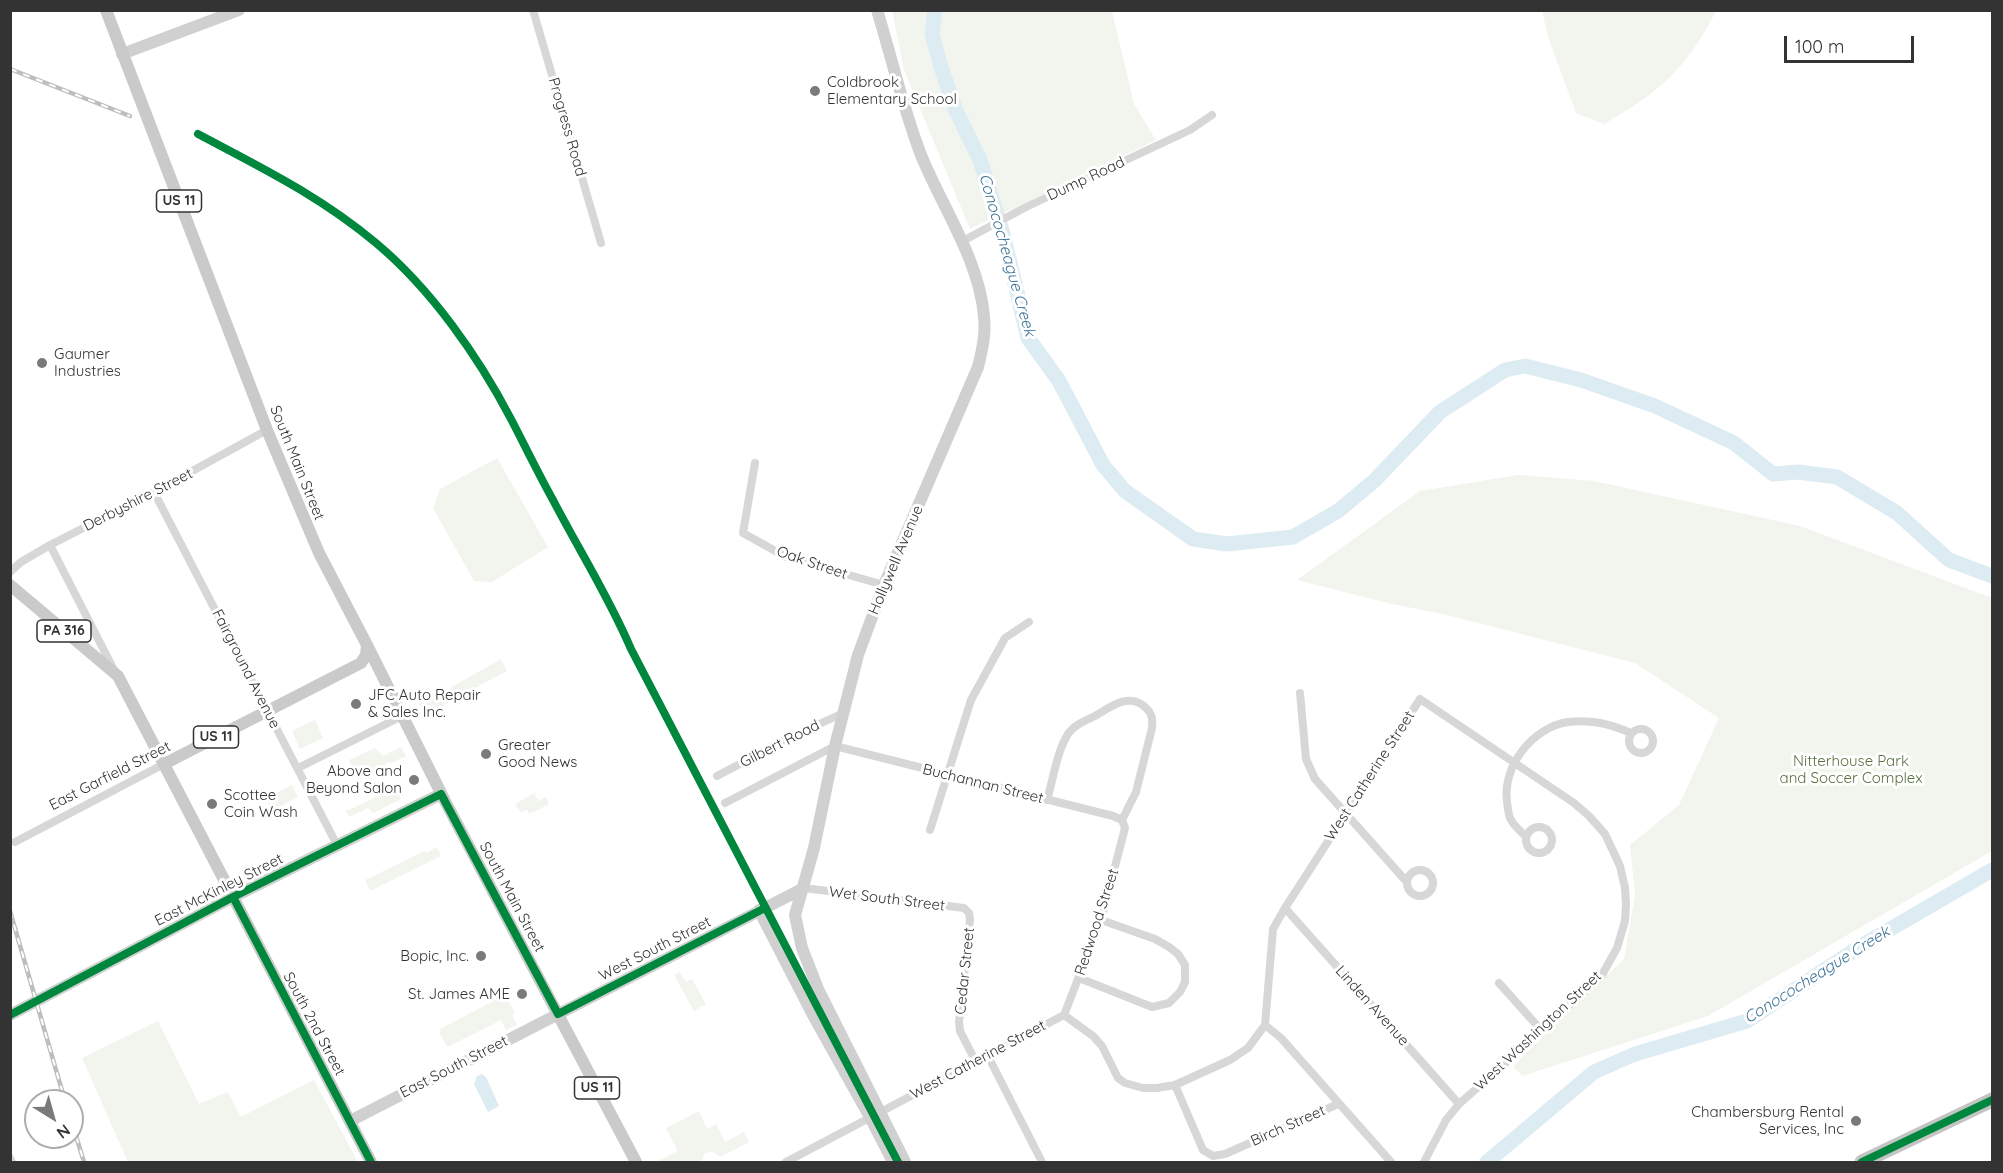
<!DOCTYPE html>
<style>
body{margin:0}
#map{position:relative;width:2003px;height:1173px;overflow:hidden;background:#fff;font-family:Quicksand,sans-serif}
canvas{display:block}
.frame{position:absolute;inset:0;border:12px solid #333;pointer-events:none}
.north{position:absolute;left:24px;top:1089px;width:60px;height:60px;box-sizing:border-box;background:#fff;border:2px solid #adadad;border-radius:50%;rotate:143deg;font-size:16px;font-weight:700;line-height:24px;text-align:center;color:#333}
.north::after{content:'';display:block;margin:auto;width:21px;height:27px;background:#7a7a7a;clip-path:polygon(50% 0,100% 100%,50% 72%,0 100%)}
.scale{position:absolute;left:1784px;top:36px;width:130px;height:27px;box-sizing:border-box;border:3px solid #333;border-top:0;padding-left:8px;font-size:18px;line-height:21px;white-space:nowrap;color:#333;-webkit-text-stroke:4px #fff;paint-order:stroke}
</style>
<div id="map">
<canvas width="2003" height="1173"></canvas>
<div class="frame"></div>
<div class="north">N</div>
<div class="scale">100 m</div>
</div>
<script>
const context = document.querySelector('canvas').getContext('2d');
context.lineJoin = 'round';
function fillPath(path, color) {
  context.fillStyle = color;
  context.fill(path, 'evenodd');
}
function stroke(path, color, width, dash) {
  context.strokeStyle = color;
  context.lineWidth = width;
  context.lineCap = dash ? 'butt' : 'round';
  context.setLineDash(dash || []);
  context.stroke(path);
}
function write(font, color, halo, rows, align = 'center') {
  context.font = font + ' Quicksand,sans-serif';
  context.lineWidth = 6;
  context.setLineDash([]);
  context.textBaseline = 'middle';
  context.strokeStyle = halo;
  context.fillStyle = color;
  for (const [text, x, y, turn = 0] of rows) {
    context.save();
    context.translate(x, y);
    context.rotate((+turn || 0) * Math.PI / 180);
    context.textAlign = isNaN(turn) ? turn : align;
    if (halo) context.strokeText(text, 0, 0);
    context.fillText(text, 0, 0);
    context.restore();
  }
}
fillPath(new Path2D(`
 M 892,11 L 1112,11 L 1134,104 L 1156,140 L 970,229 L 904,70 Z
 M 1542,11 L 1542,10 L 1716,11 C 1687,68 1660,92 1604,124 L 1576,113 L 1548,37 Z
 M 497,458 L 548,547 L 492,582 L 474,581 L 433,508 L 440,489 Z
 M 1518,475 L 1594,481 L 1800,526 L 1992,598 L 1992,851 L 1708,1016 L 1522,1076 L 1513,1066 L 1624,959 L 1635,895 L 1630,845 L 1679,805 L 1719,718 L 1635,663 L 1443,614 L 1392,604 L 1297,580 L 1420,491 Z
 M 501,659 L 507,671 L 425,715 L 418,702 L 440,691 L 443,695 L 451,690 L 450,688 Z
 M 315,720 L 323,738 L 300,749 L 292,731 Z
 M 401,747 L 406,756 L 391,763 L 389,762 L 385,764 L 386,766 L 366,773 L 364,771 L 356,774 L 349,760 L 375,748 L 383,756 Z
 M 292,785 L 298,797 L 272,811 L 266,798 Z
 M 396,788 L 401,799 L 373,813 L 368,808 L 349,817 L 346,811 Z
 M 534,793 L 538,801 L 546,797 L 549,804 L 529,814 L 527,810 L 520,812 L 515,804 Z
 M 437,847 L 441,856 L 370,891 L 365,880 L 425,851 L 426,853 Z
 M 679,972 L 686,982 L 692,979 L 706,1004 L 694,1011 L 674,975 Z
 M 505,995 L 515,1013 L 512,1015 L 517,1025 L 506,1030 L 501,1020 L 447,1047 L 439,1032 L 441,1031 L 440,1029 Z
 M 158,1021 L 199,1104 L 228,1092 L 241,1117 L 314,1080 L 358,1162 L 128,1162 L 82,1058 Z
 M 699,1111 L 707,1129 L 716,1124 L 725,1142 L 744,1132 L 749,1142 L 720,1157 L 712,1151 L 704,1154 L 702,1160 L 697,1162 L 655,1162 L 678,1151 L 666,1128 Z`), '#f1f5ed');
fillPath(new Path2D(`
 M 482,1074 L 486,1077 L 499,1106 L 488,1112 L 474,1084 L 477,1076 Z`), '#ddebf3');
stroke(new Path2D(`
 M 935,10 L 932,34 L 941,67 L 956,111 L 980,160 L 1003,234 L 1028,338 L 1059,381 L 1103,465 L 1125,491 L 1193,539 L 1227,544 L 1293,537 L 1338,511 L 1374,481 L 1440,412 L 1505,370 L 1525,366 L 1581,380 L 1655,406 L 1734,443 L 1773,474 L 1798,472 L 1837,477 L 1897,513 L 1949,560 L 1992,576
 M 1487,1162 L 1594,1072 L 1635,1054 L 1747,1021 L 1861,946 L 1992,870`), '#ddebf3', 15);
stroke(new Path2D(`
 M 533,10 L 601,243
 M 961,242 L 1026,207 L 1190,130 L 1212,115
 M 755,463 L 743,533 L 786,557 L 884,585
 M 154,492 L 337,845
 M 50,545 L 114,670
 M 10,572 L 21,562 L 50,545 L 154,492 L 267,430
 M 1300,693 L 1306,759 L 1315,779 L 1406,881
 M1629 741a12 12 0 1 1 24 0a12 12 0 1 1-24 0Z
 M 298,768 L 402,716
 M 717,776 L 783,741 L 843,713
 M 1047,800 C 1053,780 1057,751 1068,734 C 1074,725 1085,721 1095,716 C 1110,707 1129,692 1145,707 C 1152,713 1153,719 1152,728 L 1136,792 L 1122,820
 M 725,803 L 835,746 L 1113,816 L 1122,820 L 1125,828 L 1101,920 L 1064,1015
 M1526 840a13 13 0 1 1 26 0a13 13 0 1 1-26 0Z
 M 930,830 L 971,700 L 1005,638 L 1029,622
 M 1526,837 C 1521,831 1514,826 1511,820 C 1508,815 1508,807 1507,802 C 1502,766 1533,727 1568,722 C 1591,719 1610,724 1631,733
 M 15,842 L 164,764
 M1407 883a13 13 0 1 1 26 0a13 13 0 1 1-26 0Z
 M 804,888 L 964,908 L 969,913 L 970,920 L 959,1022 L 960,1031 L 976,1062
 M 1285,908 L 1459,1104
 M 1079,978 L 1152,1007 L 1169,1003 L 1180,992 L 1185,982 L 1185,965 L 1178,954 L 1169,947 L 1155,939 L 1101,920
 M 1499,983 L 1542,1031
 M 1064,1015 L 1093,1036 L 1102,1046 L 1118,1078 L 1125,1083 L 1143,1088 L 1157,1088 L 1175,1085 L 1230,1060 L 1248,1048 L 1265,1025 L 1273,929 L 1285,908 L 1420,699 L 1574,803 L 1589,816 L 1605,834 L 1620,866 L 1625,888 L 1626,904 L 1625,921 L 1617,948 L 1602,975 L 1542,1031 L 1459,1104 L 1446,1120 L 1424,1162
 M 1265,1025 L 1281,1038 L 1391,1162
 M 988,1056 L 1042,1162
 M 1175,1085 L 1203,1150 L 1213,1156 L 1225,1154 L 1338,1104
 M 10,1158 L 12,1162
 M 786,1162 L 1064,1015`), '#d7d7d7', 8);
stroke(new Path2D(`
 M 877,10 C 892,59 903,108 921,155 C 942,207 980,261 984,317 C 986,334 982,351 978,367 L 884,585 L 858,655 L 835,746 L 814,848 L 795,915 L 802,948 L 818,989 L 905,1162
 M 122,54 L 239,10
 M 759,910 L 813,1015 L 870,1117 L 893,1162
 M 10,1015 L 233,897 L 441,794
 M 350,1121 L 804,888`), '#d0d0d0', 12);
stroke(new Path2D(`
 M 106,10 L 267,430 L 319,553 L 367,645 L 445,801 L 636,1162
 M 10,585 L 118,676 L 371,1162
 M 164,764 L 361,663 L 366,655 L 367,645`), '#cacaca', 12);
stroke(new Path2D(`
 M 1862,1162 L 1992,1100`), '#c4c4c4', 15);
const rail = new Path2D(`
 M 10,69 L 130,116
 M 10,911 L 65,1101
 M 72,1123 L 84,1162`);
stroke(rail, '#bebebe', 4.5);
stroke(rail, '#fff', 2, [7]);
stroke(new Path2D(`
 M 198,134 C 262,168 320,196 376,243 C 431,289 478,356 511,419 C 525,446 538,473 553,500 C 579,550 609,597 631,649 L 898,1162
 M 233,897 L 371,1162
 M 10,1015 L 233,897 L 441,794 L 558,1014 L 765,908
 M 1862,1162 L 1992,1100`), '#00873e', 8);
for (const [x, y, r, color] of [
 [815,91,6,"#7a7a7a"],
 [42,363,6,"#7a7a7a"],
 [356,704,6,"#7a7a7a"],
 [486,754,6,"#7a7a7a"],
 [414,780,6,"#7a7a7a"],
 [212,804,6,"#7a7a7a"],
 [481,956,6,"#7a7a7a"],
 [522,994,6,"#7a7a7a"],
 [1856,1121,6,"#7a7a7a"]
]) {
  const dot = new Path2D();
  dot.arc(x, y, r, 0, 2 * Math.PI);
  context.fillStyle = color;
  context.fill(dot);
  stroke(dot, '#fff', 2);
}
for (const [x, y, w] of [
 [179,201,45],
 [64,631,54],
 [216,737,45],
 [597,1088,45]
]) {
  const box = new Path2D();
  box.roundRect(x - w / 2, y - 11, w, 22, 4.5);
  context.fillStyle = '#fff';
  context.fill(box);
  stroke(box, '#333', 1.5);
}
write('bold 14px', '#333', null, [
 ["US 11",179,201],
 ["PA 316",64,631],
 ["US 11",216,737],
 ["US 11",597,1088]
]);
write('15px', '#333', '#fff', [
 ["Coldbrook",827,82],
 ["Elementary School",827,99],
 ["Gaumer",54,354],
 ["Industries",54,371],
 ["JFC Auto Repair",368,695],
 ["& Sales Inc.",368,712],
 ["Greater",498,745],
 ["Good News",498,762],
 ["Above and",402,771,"right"],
 ["Beyond Salon",402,788,"right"],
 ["Scottee",224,795],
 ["Coin Wash",224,812],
 ["Bopic, Inc.",469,956,"right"],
 ["St. James AME",510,994,"right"],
 ["Chambersburg Rental",1844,1112,"right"],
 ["Services, Inc",1844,1129,"right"]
], 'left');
write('15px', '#333', '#fff', [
 ["Progress Road",567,127,74],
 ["Dump Road",1086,179,-25],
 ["South Main Street",297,463,68],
 ["Derbyshire Street",138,500,-27],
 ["Hollywell Avenue",896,560,-67],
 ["Oak Street",812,563,19],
 ["Fairground Avenue",246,669,63],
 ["Gilbert Road",780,744,-27],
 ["East Garfield Street",110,776,-27],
 ["West Catherine Street",1370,776,-57],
 ["Buchannan Street",983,784,14],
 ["East McKinley Street",219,890,-27],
 ["South Main Street",512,897,62],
 ["Wet South Street",887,899,7],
 ["Redwood Street",1097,922,-72],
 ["West South Street",655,949,-27],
 ["Cedar Street",965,971,-84],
 ["Linden Avenue",1372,1006,48],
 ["South 2nd Street",314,1024,62],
 ["West Washington Street",1538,1031,-43],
 ["West Catherine Street",978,1060,-28],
 ["East South Street",454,1067,-27],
 ["Birch Street",1288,1126,-24]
]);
write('15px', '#56703f', '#fff', [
 ["Nitterhouse Park",1851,761],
 ["and Soccer Complex",1851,778]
]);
write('italic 16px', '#3f7597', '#fff', [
 ["Conococheague Creek",1007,255,74],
 ["Conococheague Creek",1817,975,-32]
]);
</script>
